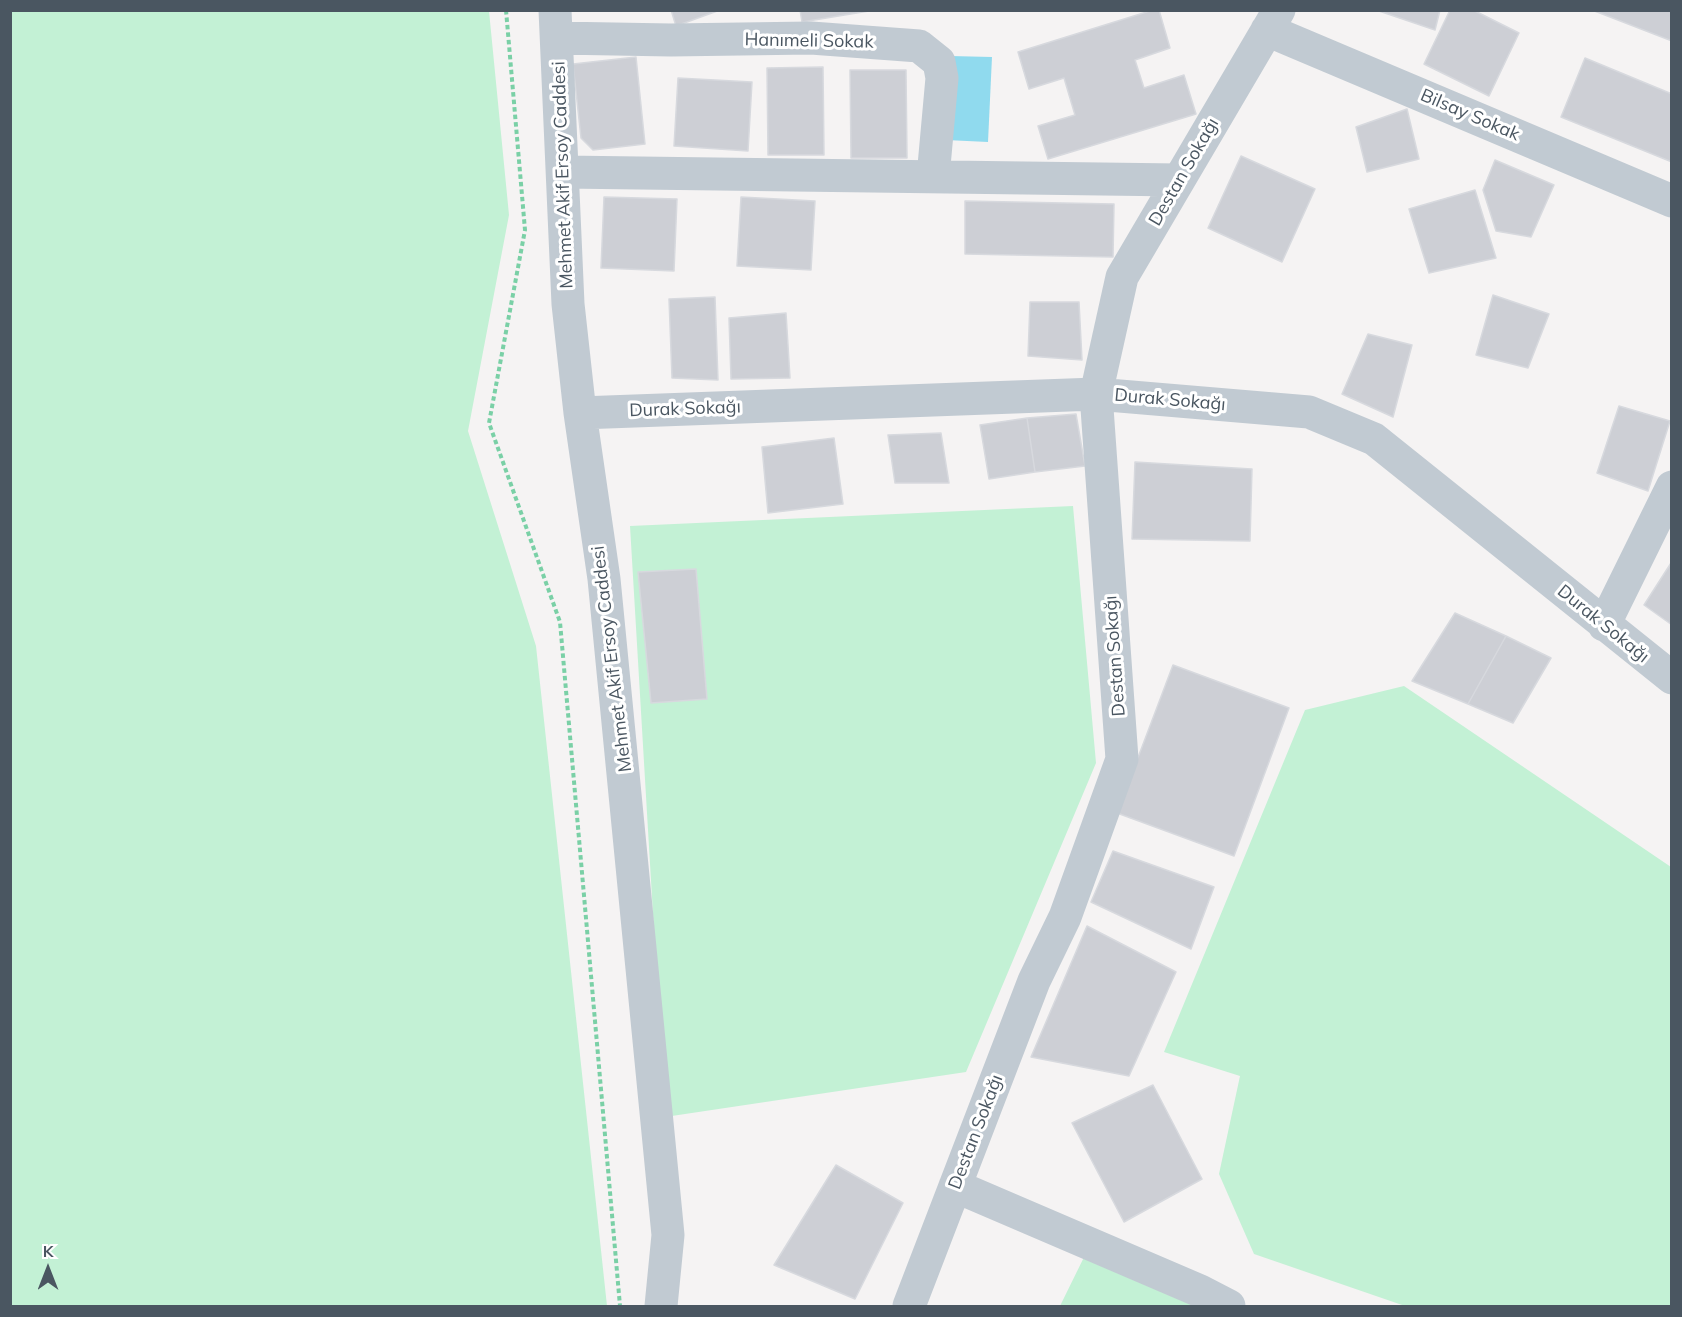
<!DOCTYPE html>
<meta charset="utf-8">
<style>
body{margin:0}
#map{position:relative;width:1682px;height:1317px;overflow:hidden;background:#f5f3f3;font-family:Mulish,sans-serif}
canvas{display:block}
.frame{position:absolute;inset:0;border:12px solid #4a5661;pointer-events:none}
.north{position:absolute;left:18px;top:1239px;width:60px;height:60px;-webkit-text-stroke:4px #fff;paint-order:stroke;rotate:0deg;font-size:16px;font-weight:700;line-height:24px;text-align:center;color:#4a5661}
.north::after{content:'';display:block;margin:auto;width:21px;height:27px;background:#4a5661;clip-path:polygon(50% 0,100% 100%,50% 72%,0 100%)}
</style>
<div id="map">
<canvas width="1682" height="1317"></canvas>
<div class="frame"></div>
<div class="north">K</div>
</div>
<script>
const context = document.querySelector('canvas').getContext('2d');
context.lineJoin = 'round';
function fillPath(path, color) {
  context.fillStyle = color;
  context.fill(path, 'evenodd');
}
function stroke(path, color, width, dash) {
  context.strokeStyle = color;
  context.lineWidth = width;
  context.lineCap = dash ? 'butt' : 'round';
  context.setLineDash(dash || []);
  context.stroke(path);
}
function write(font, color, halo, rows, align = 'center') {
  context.font = font + ' Mulish,sans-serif';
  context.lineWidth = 6;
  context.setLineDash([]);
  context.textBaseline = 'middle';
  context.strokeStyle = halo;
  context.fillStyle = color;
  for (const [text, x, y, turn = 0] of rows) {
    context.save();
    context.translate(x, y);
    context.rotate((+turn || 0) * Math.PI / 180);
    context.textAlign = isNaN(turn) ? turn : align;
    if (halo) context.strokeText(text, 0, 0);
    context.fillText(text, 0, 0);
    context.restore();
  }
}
fillPath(new Path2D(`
 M 10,11 L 489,11 L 509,215 L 468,431 L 536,646 L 607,1306 L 11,1306 Z
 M 1073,506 L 1096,763 L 966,1072 L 665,1117 L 630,526 Z
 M 1404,686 L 1671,867 L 1671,1306 L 1405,1306 L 1254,1254 L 1219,1174 L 1240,1076 L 1164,1052 L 1305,710 Z
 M 1089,1247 L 1203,1306 L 1060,1306 Z`), '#c3f1d5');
fillPath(new Path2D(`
 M 950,56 L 992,57 L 988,142 L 946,140 Z`), '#90daee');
const building = new Path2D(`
 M 671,10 L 720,10 L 676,26 Z
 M 800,10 L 869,10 L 869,11 L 802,22 Z
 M 1153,10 L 1159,10 L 1170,48 L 1135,60 L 1144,88 L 1184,75 L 1196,114 L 1048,159 L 1038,126 L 1075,115 L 1064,78 L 1029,89 L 1018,52 Z
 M 1376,10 L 1440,10 L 1435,30 Z
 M 1450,10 L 1473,10 L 1519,33 L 1489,96 L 1424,64 Z
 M 1592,10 L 1672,10 L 1672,41 Z
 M 636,57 L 645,144 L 593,150 L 581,138 L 573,64 Z
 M 1585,58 L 1672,94 L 1672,162 L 1561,117 Z
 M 823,67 L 824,155 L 768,155 L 767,68 Z
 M 850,70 L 906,70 L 907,158 L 851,158 Z
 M 678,78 L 752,82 L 748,151 L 674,146 Z
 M 1407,109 L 1419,159 L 1367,172 L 1356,127 Z
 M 1241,156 L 1315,189 L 1282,262 L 1208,228 Z
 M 1495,160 L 1554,185 L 1531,237 L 1496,231 L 1483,190 Z
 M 1475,190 L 1496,258 L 1429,273 L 1409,209 Z
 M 604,197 L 677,199 L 674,271 L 601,268 Z
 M 741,197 L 815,201 L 811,270 L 737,266 Z
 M 965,201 L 1114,204 L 1113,257 L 965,254 Z
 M 1493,295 L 1549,314 L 1528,368 L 1476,355 Z
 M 715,297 L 718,380 L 672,378 L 669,299 Z
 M 1030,302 L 1079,302 L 1082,360 L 1028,356 Z
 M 786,313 L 790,378 L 731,379 L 729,318 Z
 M 1368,334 L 1412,345 L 1393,417 L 1342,394 Z
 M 1619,406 L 1670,421 L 1648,491 L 1597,473 Z
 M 1076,414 L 1085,466 L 1035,472 L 1027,418 Z
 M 1027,418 L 1035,472 L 989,479 L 980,425 Z
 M 941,433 L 949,483 L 895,483 L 888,435 Z
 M 834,438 L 843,504 L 768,513 L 762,447 Z
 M 1135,462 L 1252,469 L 1250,541 L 1132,539 Z
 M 1671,563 L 1672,563 L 1672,625 L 1644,605 Z
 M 696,569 L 707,699 L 651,703 L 638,572 Z
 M 1455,613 L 1506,636 L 1468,704 L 1412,681 Z
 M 1506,636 L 1551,658 L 1513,723 L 1468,704 Z
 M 1173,665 L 1289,708 L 1234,856 L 1117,813 Z
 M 1113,851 L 1214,887 L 1191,949 L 1091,902 Z
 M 1087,926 L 1176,972 L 1129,1076 L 1031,1057 Z
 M 1153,1085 L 1202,1179 L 1124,1222 L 1072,1123 Z
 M 836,1165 L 903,1203 L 855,1299 L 774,1265 Z`);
fillPath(building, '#cdcfd5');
stroke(building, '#d7d9de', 1.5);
stroke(new Path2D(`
 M 506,10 L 525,230 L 489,423 L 560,622 L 620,1306`), '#7ad0a6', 4, [4.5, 3]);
stroke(new Path2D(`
 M 555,10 L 568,304 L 580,413 L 604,579 L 668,1235 L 661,1306
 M 1267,30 L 1672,201
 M 557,38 L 671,40 L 811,38 L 919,46 L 939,62 L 942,78 L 933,177
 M 563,172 L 1179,180
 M 580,413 L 1096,394 L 1309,412 L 1374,439 L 1672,678
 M 1604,625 L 1672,487
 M 955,1186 L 1200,1291 L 1229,1306
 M 909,1306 L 1034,981 L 1065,917 L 1122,759 L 1096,394 L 1122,277 L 1279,10`), '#c1cad2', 33);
write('18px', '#4a5661', '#fff', [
 ["Hanımeli Sokak",809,41,1],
 ["Bilsay Sokak",1470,115,23],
 ["Destan Sokağı",1184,172,-60],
 ["Mehmet Akif Ersoy Caddesi",563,175,-92],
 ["Durak Sokağı",1170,400,5],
 ["Durak Sokağı",685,409,-2],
 ["Durak Sokağı",1603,624,39],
 ["Destan Sokağı",1115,656,-94],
 ["Mehmet Akif Ersoy Caddesi",612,659,-97],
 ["Destan Sokağı",976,1132,-69]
]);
</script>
